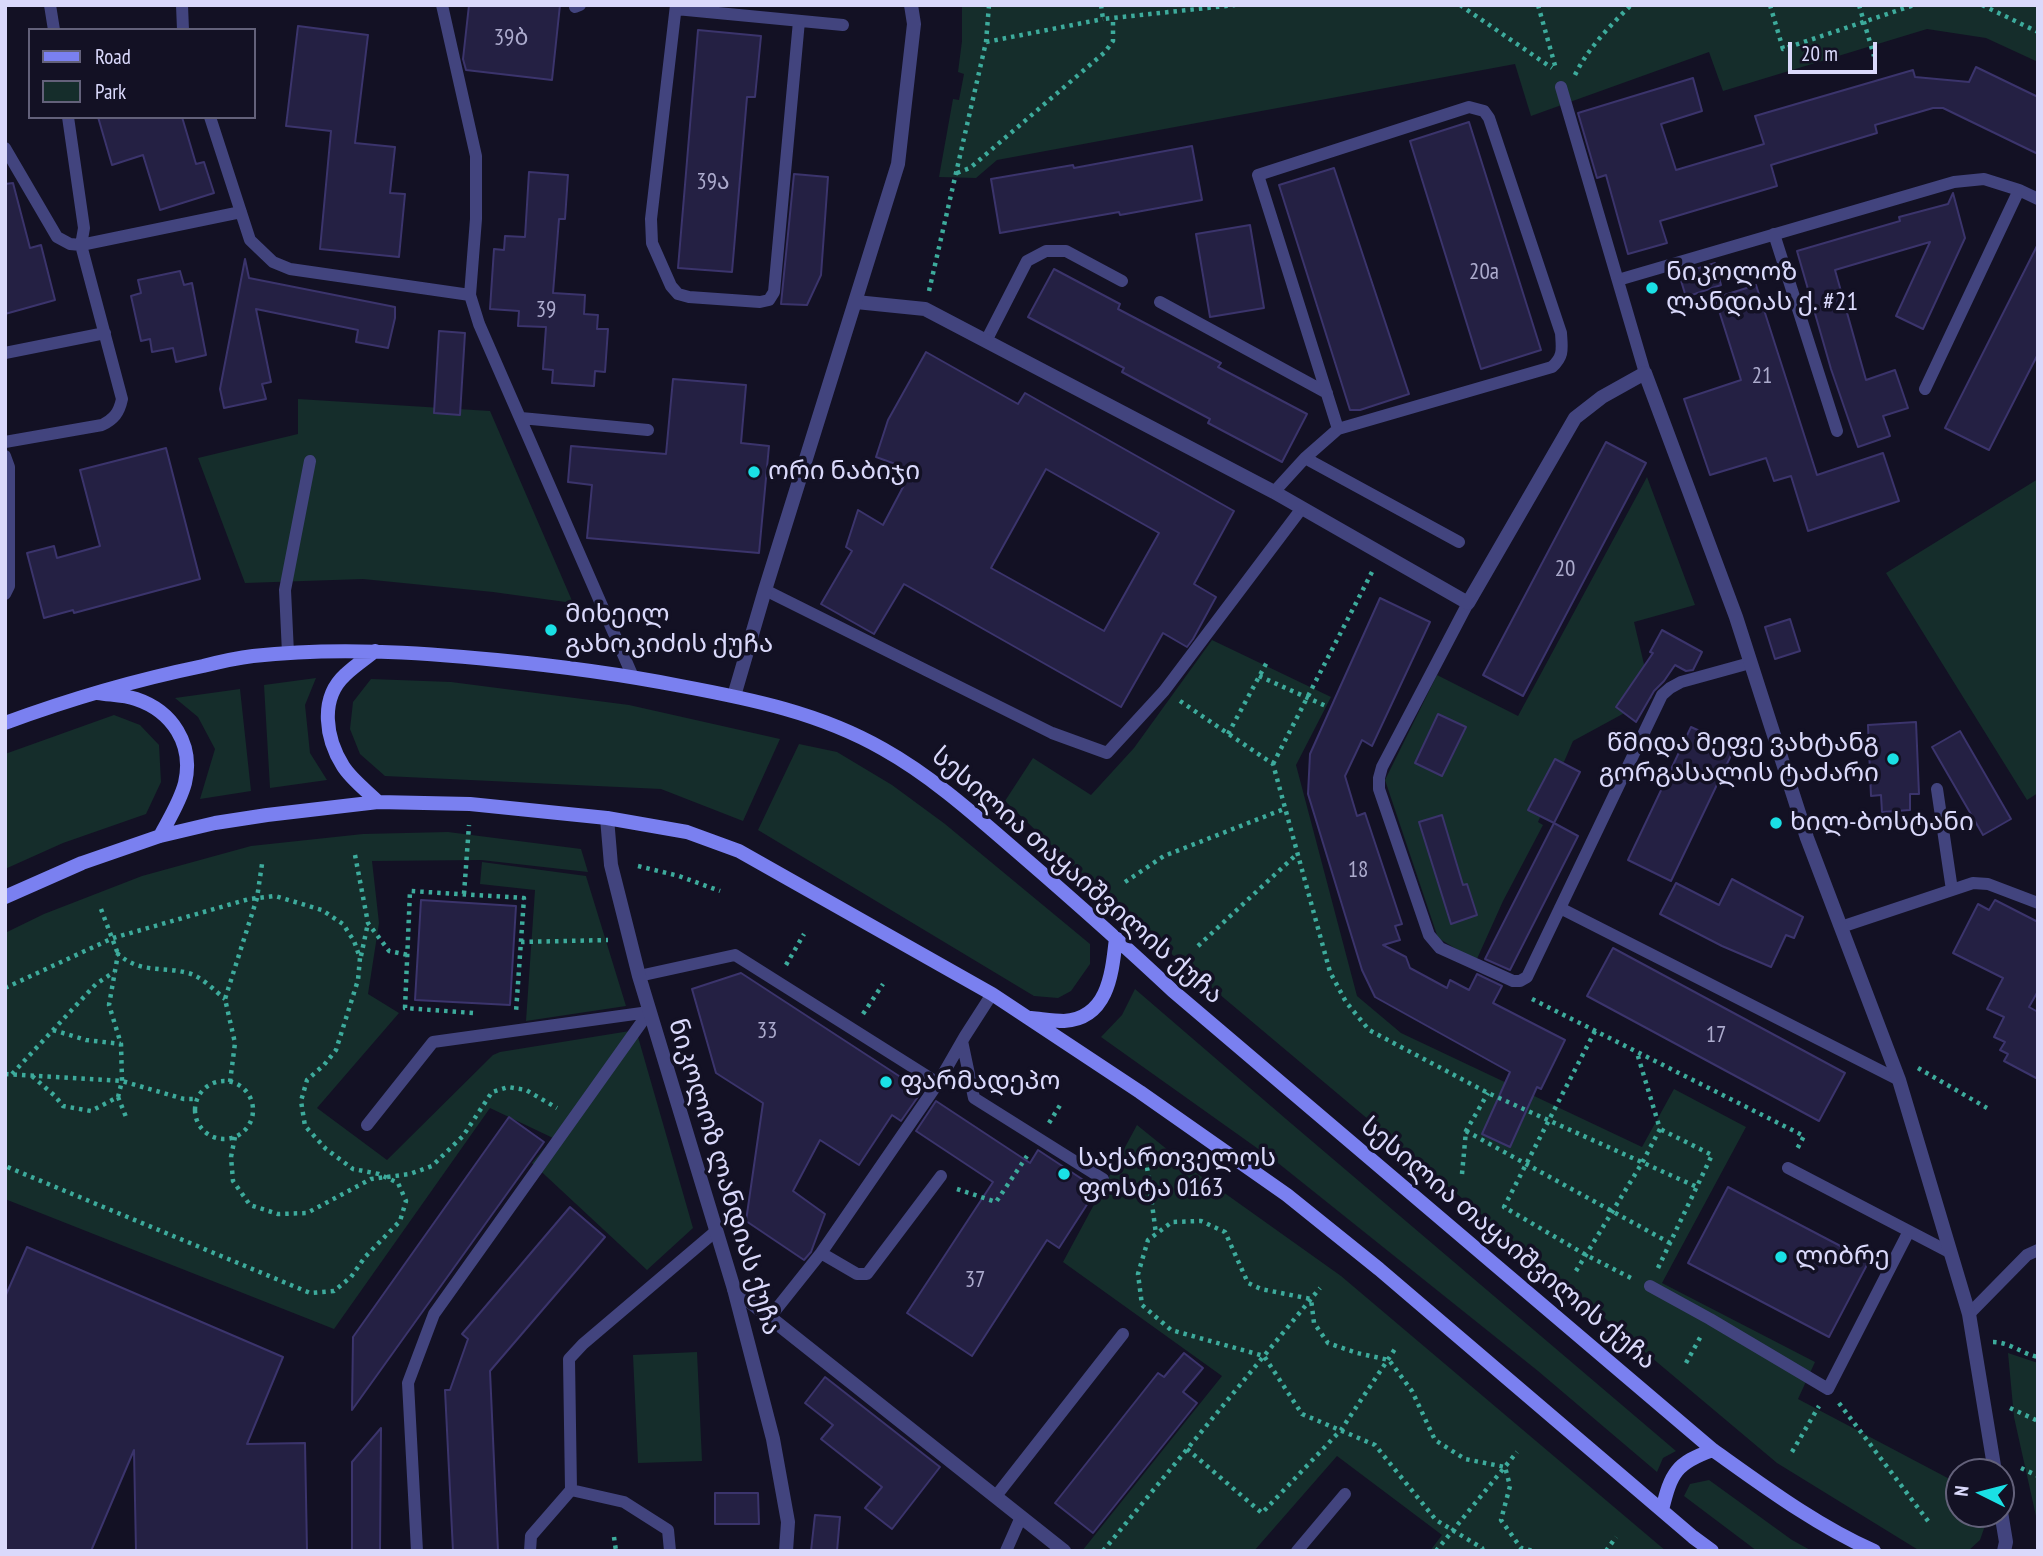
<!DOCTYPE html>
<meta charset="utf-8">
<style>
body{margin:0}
#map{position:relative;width:2043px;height:1556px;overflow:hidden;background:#131124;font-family:"PT Sans Narrow",sans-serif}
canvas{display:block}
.frame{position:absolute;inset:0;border:7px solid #dad9fb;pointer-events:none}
.legend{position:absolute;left:28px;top:28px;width:228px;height:91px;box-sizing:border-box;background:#131124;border:2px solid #63617a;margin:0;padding:9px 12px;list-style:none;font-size:21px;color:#dad9fb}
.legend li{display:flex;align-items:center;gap:14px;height:35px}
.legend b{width:35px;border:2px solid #63617a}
.north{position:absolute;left:1945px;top:1458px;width:70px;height:70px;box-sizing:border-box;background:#131124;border:2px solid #63617a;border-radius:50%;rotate:276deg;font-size:19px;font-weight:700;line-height:28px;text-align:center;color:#dad9fb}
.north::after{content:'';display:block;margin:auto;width:24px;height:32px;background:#1ae0e5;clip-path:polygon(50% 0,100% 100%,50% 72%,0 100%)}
.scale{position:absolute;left:1788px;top:42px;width:89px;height:32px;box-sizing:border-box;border:4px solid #dad9fb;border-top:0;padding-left:9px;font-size:21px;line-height:24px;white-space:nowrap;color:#dad9fb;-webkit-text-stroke:5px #131124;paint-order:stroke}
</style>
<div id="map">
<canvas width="2043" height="1556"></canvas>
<div class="frame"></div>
<ul class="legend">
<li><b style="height:9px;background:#7a80f0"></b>Road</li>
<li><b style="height:19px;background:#152d2b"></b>Park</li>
</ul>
<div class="north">N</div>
<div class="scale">20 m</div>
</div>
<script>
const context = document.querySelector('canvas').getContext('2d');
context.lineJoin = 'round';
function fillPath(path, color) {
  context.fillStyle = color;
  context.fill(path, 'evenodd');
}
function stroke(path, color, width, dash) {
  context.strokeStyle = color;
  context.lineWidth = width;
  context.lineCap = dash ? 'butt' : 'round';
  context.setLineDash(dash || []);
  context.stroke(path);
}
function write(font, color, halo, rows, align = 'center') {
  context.font = font + ' "PT Sans Narrow","Noto Sans Georgian",sans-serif';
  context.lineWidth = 7;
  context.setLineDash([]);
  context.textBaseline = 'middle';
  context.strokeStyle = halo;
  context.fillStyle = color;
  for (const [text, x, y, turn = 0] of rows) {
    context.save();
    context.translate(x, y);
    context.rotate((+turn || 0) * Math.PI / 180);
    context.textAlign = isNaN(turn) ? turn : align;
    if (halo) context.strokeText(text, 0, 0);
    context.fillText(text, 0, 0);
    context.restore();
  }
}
fillPath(new Path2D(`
 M 962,5 L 2038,5 L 2038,62 L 1986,38 L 1927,29 L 1723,91 L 1709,52 L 1531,116 L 1515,64 L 997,160 L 976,178 L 939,177 L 953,99 L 959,100 L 964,74 L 958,72 L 962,41 Z
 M 298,399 L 490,411 L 573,603 L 493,592 L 363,579 L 245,583 L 198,458 L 298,434 Z
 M 1647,477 L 1695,605 L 1634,622 L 1652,698 L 1573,741 L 1538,822 L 1543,825 L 1503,901 L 1476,961 L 1438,938 L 1385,780 L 1437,675 L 1518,716 Z
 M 2038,479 L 2038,793 L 2027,800 L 1886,573 Z
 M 1212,640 L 1331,697 L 1296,765 L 1357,996 L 1401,1033 L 1642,1147 L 1674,1089 L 1746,1127 L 1662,1283 L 1815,1362 L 1798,1399 L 1959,1484 L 1959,1514 L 1989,1514 L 1980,1540 L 1968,1551 L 1920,1551 L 1777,1463 L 1118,909 L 1005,801 L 1033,758 L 1091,795 L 1134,748 Z
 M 316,678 L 305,705 L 310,753 L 327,780 L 270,788 L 264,685 Z
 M 371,679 L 451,682 L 629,705 L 780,739 L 743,821 L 661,789 L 385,776 L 360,754 L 350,729 L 353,702 Z
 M 240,689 L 251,791 L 200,799 L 215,749 L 198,717 L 175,698 Z
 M 114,715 L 140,725 L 159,745 L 161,782 L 146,814 L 63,843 L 5,869 L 5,754 Z
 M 799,744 L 837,752 L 892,785 L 945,824 L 1090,944 L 1090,964 L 1071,991 L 1058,998 L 1034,996 L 758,830 Z
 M 448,832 L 581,849 L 588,872 L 481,860 L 372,861 L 379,923 L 368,994 L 399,1013 L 317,1108 L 387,1160 L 493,1055 L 500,1052 L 636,1030 L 693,1228 L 647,1270 L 532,1163 L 553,1138 L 490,1108 L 334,1329 L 5,1199 L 5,933 L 44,914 L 142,876 L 251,846 L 363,834 Z
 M 482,862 L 586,876 L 626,1006 L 526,1021 L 535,890 L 480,884 Z
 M 1135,989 L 1286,1119 L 1676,1451 L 1663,1458 L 1657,1472 L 1538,1371 L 1278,1163 L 1101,1037 L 1122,1015 Z
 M 1137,1125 L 1195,1172 L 1341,1276 L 1666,1551 L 1430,1551 L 1442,1535 L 1337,1456 L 1254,1551 L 1082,1551 L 1222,1376 L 1063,1262 Z
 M 697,1352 L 702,1461 L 638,1463 L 633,1355 Z
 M 2008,1353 L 2038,1363 L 2038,1525 L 2014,1417 Z
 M 1709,1480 L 1792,1540 L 1812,1551 L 1757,1551 L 1684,1496 L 1690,1484 Z`), '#152d2b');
const building = new Path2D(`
 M 469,5 L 560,5 L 552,80 L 466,70 L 463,59 Z
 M 298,26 L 368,35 L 355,143 L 395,147 L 390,193 L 405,194 L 399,257 L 320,249 L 331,131 L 286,126 Z
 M 698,30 L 761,36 L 755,97 L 747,97 L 732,272 L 678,268 Z
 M 1976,67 L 2038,97 L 2038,154 L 1943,108 L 1933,108 L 1875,125 L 1877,133 L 1771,165 L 1777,186 L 1660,221 L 1667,243 L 1628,254 L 1606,175 L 1597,178 L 1578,113 L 1693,78 L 1702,111 L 1661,124 L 1676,170 L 1764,144 L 1755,116 L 1913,70 L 1915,77 L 1969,82 Z
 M 98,117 L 182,117 L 196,164 L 204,162 L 214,193 L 160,210 L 143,155 L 112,165 Z
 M 1469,122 L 1541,350 L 1481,369 L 1410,141 Z
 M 1192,146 L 1202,200 L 1120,215 L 1119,212 L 1000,233 L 991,179 L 1073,165 L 1074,168 Z
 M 1334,168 L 1409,394 L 1360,410 L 1350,410 L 1279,185 Z
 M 529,172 L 568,175 L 565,219 L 559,219 L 553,293 L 585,295 L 584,314 L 598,315 L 597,329 L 608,329 L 605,372 L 595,371 L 594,386 L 552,383 L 553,370 L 543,369 L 546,327 L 518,326 L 519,311 L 490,309 L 494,249 L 504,250 L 505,236 L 525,237 Z
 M 794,174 L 828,177 L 821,275 L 807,305 L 781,304 Z
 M 13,183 L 30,248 L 41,245 L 55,300 L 5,314 L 5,184 Z
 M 1953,193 L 1965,238 L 1923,329 L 1896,316 L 1930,242 L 1835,270 L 1866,380 L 1895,370 L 1908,408 L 1883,416 L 1890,436 L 1858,447 L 1831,369 L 1797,251 L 1900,221 L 1899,217 L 1948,204 Z
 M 1250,225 L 1264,308 L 1210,317 L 1196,234 Z
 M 2038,244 L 2038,354 L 1989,450 L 1945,428 Z
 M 245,259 L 249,278 L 395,307 L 395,318 L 388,348 L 356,342 L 358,330 L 256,309 L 271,382 L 262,384 L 266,399 L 224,408 L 220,389 Z
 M 1715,263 L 1721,285 L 1686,297 L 1679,274 Z
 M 1054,269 L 1120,304 L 1118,309 L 1221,363 L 1218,367 L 1307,414 L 1282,462 L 1208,423 L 1210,419 L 1122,372 L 1124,368 L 1028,317 Z
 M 180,271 L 184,285 L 192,283 L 206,355 L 176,362 L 173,348 L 152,352 L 150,339 L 141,341 L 131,296 L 141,293 L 138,280 Z
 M 1756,285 L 1817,475 L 1883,453 L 1899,501 L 1808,531 L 1791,476 L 1774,481 L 1766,458 L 1710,475 L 1684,399 L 1741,380 L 1715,298 Z
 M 439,331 L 465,333 L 460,415 L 434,413 Z
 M 926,352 L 1018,404 L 1025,393 L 1234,511 L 1194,584 L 1216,597 L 1193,639 L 1187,647 L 1163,633 L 1121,707 L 904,584 L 874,634 L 821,604 L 852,551 L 846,547 L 858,510 L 883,525 L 912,470 L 876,457 L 888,420 ZM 1046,469 L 1159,533 L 1104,631 L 991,568 Z
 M 673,379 L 746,385 L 741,443 L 769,446 L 759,553 L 587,538 L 592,485 L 568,482 L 571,446 L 666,454 Z
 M 1606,442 L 1646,463 L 1523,696 L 1483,675 Z
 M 166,448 L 200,579 L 74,613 L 73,610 L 44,618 L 27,553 L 54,546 L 57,558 L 100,546 L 80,470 Z
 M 1380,598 L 1430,622 L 1372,746 L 1362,740 L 1345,776 L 1357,816 L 1365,813 L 1402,924 L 1395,926 L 1400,940 L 1383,945 L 1406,957 L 1410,968 L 1447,988 L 1450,980 L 1469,990 L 1477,974 L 1502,986 L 1493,1003 L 1565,1040 L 1541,1089 L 1537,1087 L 1510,1147 L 1482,1134 L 1510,1072 L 1375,997 L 1362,970 L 1308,794 L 1310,754 Z
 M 1790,619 L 1800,651 L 1775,659 L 1765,627 Z
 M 1662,630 L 1702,652 L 1693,670 L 1686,671 L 1675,665 L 1664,681 L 1654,691 L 1636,722 L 1616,707 L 1653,653 L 1650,652 Z
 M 1438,714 L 1466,727 L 1442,776 L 1415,763 Z
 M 1916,722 L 1919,794 L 1910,794 L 1910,810 L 1882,812 L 1881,795 L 1871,796 L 1868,725 Z
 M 1691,727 L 1735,747 L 1671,881 L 1628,860 Z
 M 1960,731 L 2011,819 L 1983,835 L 1932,747 Z
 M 1555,759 L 1580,772 L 1554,823 L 1528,810 Z
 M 1442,815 L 1463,885 L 1467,884 L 1477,915 L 1451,924 L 1419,822 Z
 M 1554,823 L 1578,836 L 1510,970 L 1485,959 Z
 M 1732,879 L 1803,917 L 1794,938 L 1786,935 L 1771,967 L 1722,946 L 1660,914 L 1676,883 L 1719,905 Z
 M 421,900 L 516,906 L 510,1005 L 415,1000 Z
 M 1995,900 L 2038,922 L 2038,991 L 2029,1007 L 2038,1012 L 2038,1079 L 2004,1061 L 2008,1054 L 2000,1050 L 2005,1042 L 1994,1037 L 2004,1017 L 1987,1009 L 2003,978 L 1953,953 L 1978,904 L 1989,910 Z
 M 1613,948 L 1845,1073 L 1819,1121 L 1587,996 Z
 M 741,973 L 922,1091 L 901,1121 L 892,1115 L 859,1165 L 820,1140 L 793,1191 L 825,1214 L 811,1252 L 804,1260 L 746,1221 L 763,1103 L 716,1073 L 692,989 Z
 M 936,1101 L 1030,1163 L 1038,1150 L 1097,1189 L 1059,1248 L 1047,1240 L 972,1356 L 907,1313 L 993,1182 L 916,1131 Z
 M 509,1117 L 544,1142 L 352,1410 L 353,1337 Z
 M 1728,1187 L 1869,1261 L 1829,1337 L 1688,1263 Z
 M 570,1207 L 605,1237 L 490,1371 L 498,1551 L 453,1551 L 445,1390 L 450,1390 L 468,1339 L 462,1334 Z
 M 27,1247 L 283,1357 L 247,1444 L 305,1443 L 307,1551 L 136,1551 L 134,1450 L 91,1551 L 5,1551 L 5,1297 Z
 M 1184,1353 L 1203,1368 L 1183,1392 L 1197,1403 L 1093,1533 L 1055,1503 L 1158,1373 L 1164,1377 Z
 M 825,1377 L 940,1467 L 892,1529 L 865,1508 L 882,1487 L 821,1439 L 833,1425 L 805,1403 Z
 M 381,1428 L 380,1551 L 352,1551 L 352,1462 Z
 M 715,1493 L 758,1493 L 759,1524 L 715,1524 Z
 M 815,1515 L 840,1517 L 837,1551 L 811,1551 Z`);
fillPath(building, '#242043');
stroke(building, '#3b346c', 2);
stroke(new Path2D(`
 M 1101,5 L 1103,19 L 1235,5
 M 1460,5 L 1552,68
 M 1538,5 L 1556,69
 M 1770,5 L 1783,49 L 1914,5
 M 1859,5 L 1874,56
 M 1982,5 L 2038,32
 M 986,42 L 1103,19
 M 1575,75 C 1588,48 1610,26 1631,5
 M 957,173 L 970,168 L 1105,52 L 1113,41 L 1113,18
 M 929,291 L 986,42 L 989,5
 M 1259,676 L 1328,707
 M 1180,701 L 1273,764 L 1330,972 L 1346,1002 L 1369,1030 L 1488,1093 L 1697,1187
 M 1228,734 L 1267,662
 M 1273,764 L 1372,572
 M 355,855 L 368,923 L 389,951 L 408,955
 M 638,866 L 679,876 L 720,891
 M 1125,882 L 1164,856 L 1284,809
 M 464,894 L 469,825
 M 101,909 L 118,954
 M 521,942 L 608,940
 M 1198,946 L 1297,854
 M 361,956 L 368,923
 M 786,965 L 804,934
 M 5,988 L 113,938 L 249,899 L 275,896 L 322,910 L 343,924 L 354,941 L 360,958 L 358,980 L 336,1050 L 324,1065 L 307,1080 L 301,1101 L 305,1126 L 326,1149 L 353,1169 L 379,1174 L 398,1183 L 406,1201 L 400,1221 L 365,1257 L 351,1277 L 334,1291 L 310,1293 L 5,1166
 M 1532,999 L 1804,1136 L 1796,1151
 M 473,1013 L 405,1008 L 410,891 L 524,898 L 516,1012
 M 863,1014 L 883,984
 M 53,1030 L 86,1040 L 121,1044
 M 1595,1031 L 1504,1207 L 1586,1255 L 1631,1278
 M 1918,1068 L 1987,1108
 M 5,1074 L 122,1081 L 184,1099 L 197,1099
 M 12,1074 L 96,984 L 114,972
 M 32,1076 L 55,1096 L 63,1106 L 91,1111 L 118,1097 L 122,1081 L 121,1044 L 109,1005 L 118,954 C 141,974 162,966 188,973 C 201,976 215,991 225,999
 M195 1110a29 29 0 1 1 58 0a29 29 0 1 1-58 0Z
 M 230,1082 L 235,1043 L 225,999 L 257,898 L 262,864
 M 118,1097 L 126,1117
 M 1049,1123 L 1062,1102
 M 1466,1131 L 1670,1243
 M 235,1137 L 231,1157 L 233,1181 L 250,1205 L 278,1214 L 307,1213 L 371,1179 L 410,1174 L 432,1166 L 463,1136 L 492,1092 L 508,1087 L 526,1090 L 557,1108
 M 1146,1159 L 1156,1234
 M 1462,1174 L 1466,1131 L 1488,1093
 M 957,1189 L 996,1202 L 1027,1156
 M 1658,1268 L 1712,1155 L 1660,1129
 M 1576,1271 L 1642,1163 L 1660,1129 L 1637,1053
 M 1993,1342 C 2010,1342 2022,1354 2038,1357
 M 1686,1363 L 1701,1336
 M 1839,1403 L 1931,1525
 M 2010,1408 L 2038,1421
 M 1187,1449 L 1262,1513 L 1341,1430 L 1395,1349
 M 1792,1452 L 1819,1406
 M 2021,1468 L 2038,1476
 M 614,1537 L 616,1551
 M 1103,1551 L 1320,1288
 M 1436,1551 L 1517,1452
 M 1483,1551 L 1482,1548 L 1436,1520 L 1375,1445 L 1302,1414 L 1264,1356 L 1171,1330 L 1142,1305 L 1138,1274 L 1148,1240 L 1172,1222 L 1201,1221 L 1225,1232 L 1248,1283 L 1261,1289 L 1311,1299 L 1314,1323 L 1328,1343 L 1357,1353 L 1389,1360 L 1412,1391 L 1435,1440 L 1465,1459 L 1505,1467 L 1510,1486 L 1501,1520 L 1521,1548 L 1534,1551
 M 1606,1551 L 1616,1537`), '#3dab9c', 4.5, [3.5, 5]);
stroke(new Path2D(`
 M 50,5 L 54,30
 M 182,5 L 183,30
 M 442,5 L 476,156 L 476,219 L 470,295 L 479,324 L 633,677
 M 676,5 L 651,219 L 652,243 L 671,286 L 678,294 L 689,297 L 760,302 L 769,300 L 774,292 L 799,21
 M 575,7 L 580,5
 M 676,9 L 843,25
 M 1561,87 L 1645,373
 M 210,117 L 250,240 L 273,262 L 290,269 L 470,295
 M 5,148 L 57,237 L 70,244 L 81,245 L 241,212
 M 1774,234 L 1837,431
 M 1618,280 L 1954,182 L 1984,179 L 2019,190
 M 1160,302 L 1327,393
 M 986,341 L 1027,261 L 1046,251 L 1066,251 L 1122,281
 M 5,353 L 105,333
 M 1925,389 L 2019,190 L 2038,199
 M 521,418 L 648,430
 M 5,442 L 102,425 C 114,419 119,413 122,399 L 81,245 L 84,228 L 68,117
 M 5,456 L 9,467 L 9,586 L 5,594
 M 1305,458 L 1459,542
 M 1274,492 L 1305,458 L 1338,429 L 1552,367 C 1564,356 1562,349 1561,333 L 1489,118 L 1484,111 L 1469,107 L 1258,175 L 1338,429
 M 765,590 L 1052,733 L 1107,753 L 1164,691 L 1302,508
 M 1468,603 L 1382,767 L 1379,778 L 1379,789 L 1429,935 L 1440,948 L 1513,981 L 1520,981 L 1527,977 L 1662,695 L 1670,688 L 1681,682 L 1750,663
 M 288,653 L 285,590 L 310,461
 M 1937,789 L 1952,890
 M 1560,908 L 1899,1080
 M 1841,927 L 1973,883 L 1988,884 L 2038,903
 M 639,976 L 735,955 L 938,1083
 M 962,1041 L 974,1098 L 1103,1179
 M 367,1125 L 433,1042 L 649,1012
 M 1788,1168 L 1951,1253
 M 821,1253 L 857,1274 L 867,1274 L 941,1176
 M 1650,1286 L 1710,1319 L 1828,1389 L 1909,1231
 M 1969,1314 L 2027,1255 L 2038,1250
 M 770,1317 L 821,1253 L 938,1083 L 965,1036 L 992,994
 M 996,1496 L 1123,1334
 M 417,1551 L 408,1383 L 434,1314 L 649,1012
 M 530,1551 L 531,1536 L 571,1490
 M 670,1551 L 668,1530 L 624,1502 L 571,1490 L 569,1359 L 583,1344 L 716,1231
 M 1006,1551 L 1021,1517
 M 1297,1551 L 1345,1494`), '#42447e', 12);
stroke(new Path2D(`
 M 856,302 L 925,309 L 1274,492 L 1468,603 L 1575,418 L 1602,397 L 1645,373 L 1736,617 L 1807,838 L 1899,1080 L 1969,1314 L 1995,1472
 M 734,1289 L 1064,1551
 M 2001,1512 L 2006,1542 L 2004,1551`), '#42447e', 14);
stroke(new Path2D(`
 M 734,696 L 765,590 L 898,164 L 914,24 L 911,5
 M 607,818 L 611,865 L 639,976 L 734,1289 L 773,1439 L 788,1522 L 786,1551`), '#42447e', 14);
stroke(new Path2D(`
 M 375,651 C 365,659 354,666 345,675 C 319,699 326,739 343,766 C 351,779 367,791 378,802
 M 98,693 C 110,695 124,695 136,699 C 172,711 194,744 185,783 C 180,802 169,819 160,836
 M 5,723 C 70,699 135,680 203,666 C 219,662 236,658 253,656 C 334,647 416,652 497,660 C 559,666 620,674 681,686 C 751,699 820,713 883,749 C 933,777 976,816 1020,854 C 1072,899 1123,944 1173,991 L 1713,1450 C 1765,1487 1816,1525 1874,1551
 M 5,897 L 82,863 L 160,836 L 215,823 L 267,815 L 378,802 L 470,804 L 607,818 L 687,832 L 739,851 L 992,994 L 1140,1092 L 1287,1195 L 1379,1269 L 1693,1537 L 1712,1551
 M 1031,1018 C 1042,1019 1053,1021 1064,1021 C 1109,1018 1112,972 1116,938
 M 1662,1510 C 1671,1473 1676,1463 1713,1450`), '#7a80f0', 14);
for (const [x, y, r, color] of [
 [1652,288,7,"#1ae0e5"],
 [754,472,7,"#1ae0e5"],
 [551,630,7,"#1ae0e5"],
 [1893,759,7,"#1ae0e5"],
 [1776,823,7,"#1ae0e5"],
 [886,1082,7,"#1ae0e5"],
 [1064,1174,7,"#1ae0e5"],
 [1781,1257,7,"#1ae0e5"]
]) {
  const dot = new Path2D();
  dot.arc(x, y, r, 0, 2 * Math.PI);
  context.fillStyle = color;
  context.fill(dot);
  stroke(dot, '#131124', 2.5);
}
write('23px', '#acabcd', null, [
 ["39ბ",511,38],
 ["39ა",713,182],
 ["20a",1484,272],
 ["39",546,310],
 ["21",1762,376],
 ["20",1565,569],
 ["18",1358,870],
 ["33",767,1031],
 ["17",1716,1035],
 ["37",975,1280]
]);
write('26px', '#dad9fb', '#131124', [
 ["ნიკოლოზ",1666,273],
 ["ლანდიას ქ. #21",1666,303],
 ["ორი ნაბიჯი",768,472],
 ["მიხეილ",565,615],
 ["გახოკიძის ქუჩა",565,645],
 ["წმიდა მეფე ვახტანგ",1879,744,"right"],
 ["გორგასალის ტაძარი",1879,774,"right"],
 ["ხილ-ბოსტანი",1790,823],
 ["ფარმადეპო",900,1082],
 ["საქართველოს",1078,1159],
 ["ფოსტა 0163",1078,1189],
 ["ლიბრე",1795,1257]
], 'left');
write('26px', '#dad9fb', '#131124', [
 ["სესილია თაყაიშვილის ქუჩა",1077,876,41],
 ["ნიკოლოზ ლანდიას ქუჩა",724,1177,73],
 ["სესილია თაყაიშვილის ქუჩა",1508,1244,40]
]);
</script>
